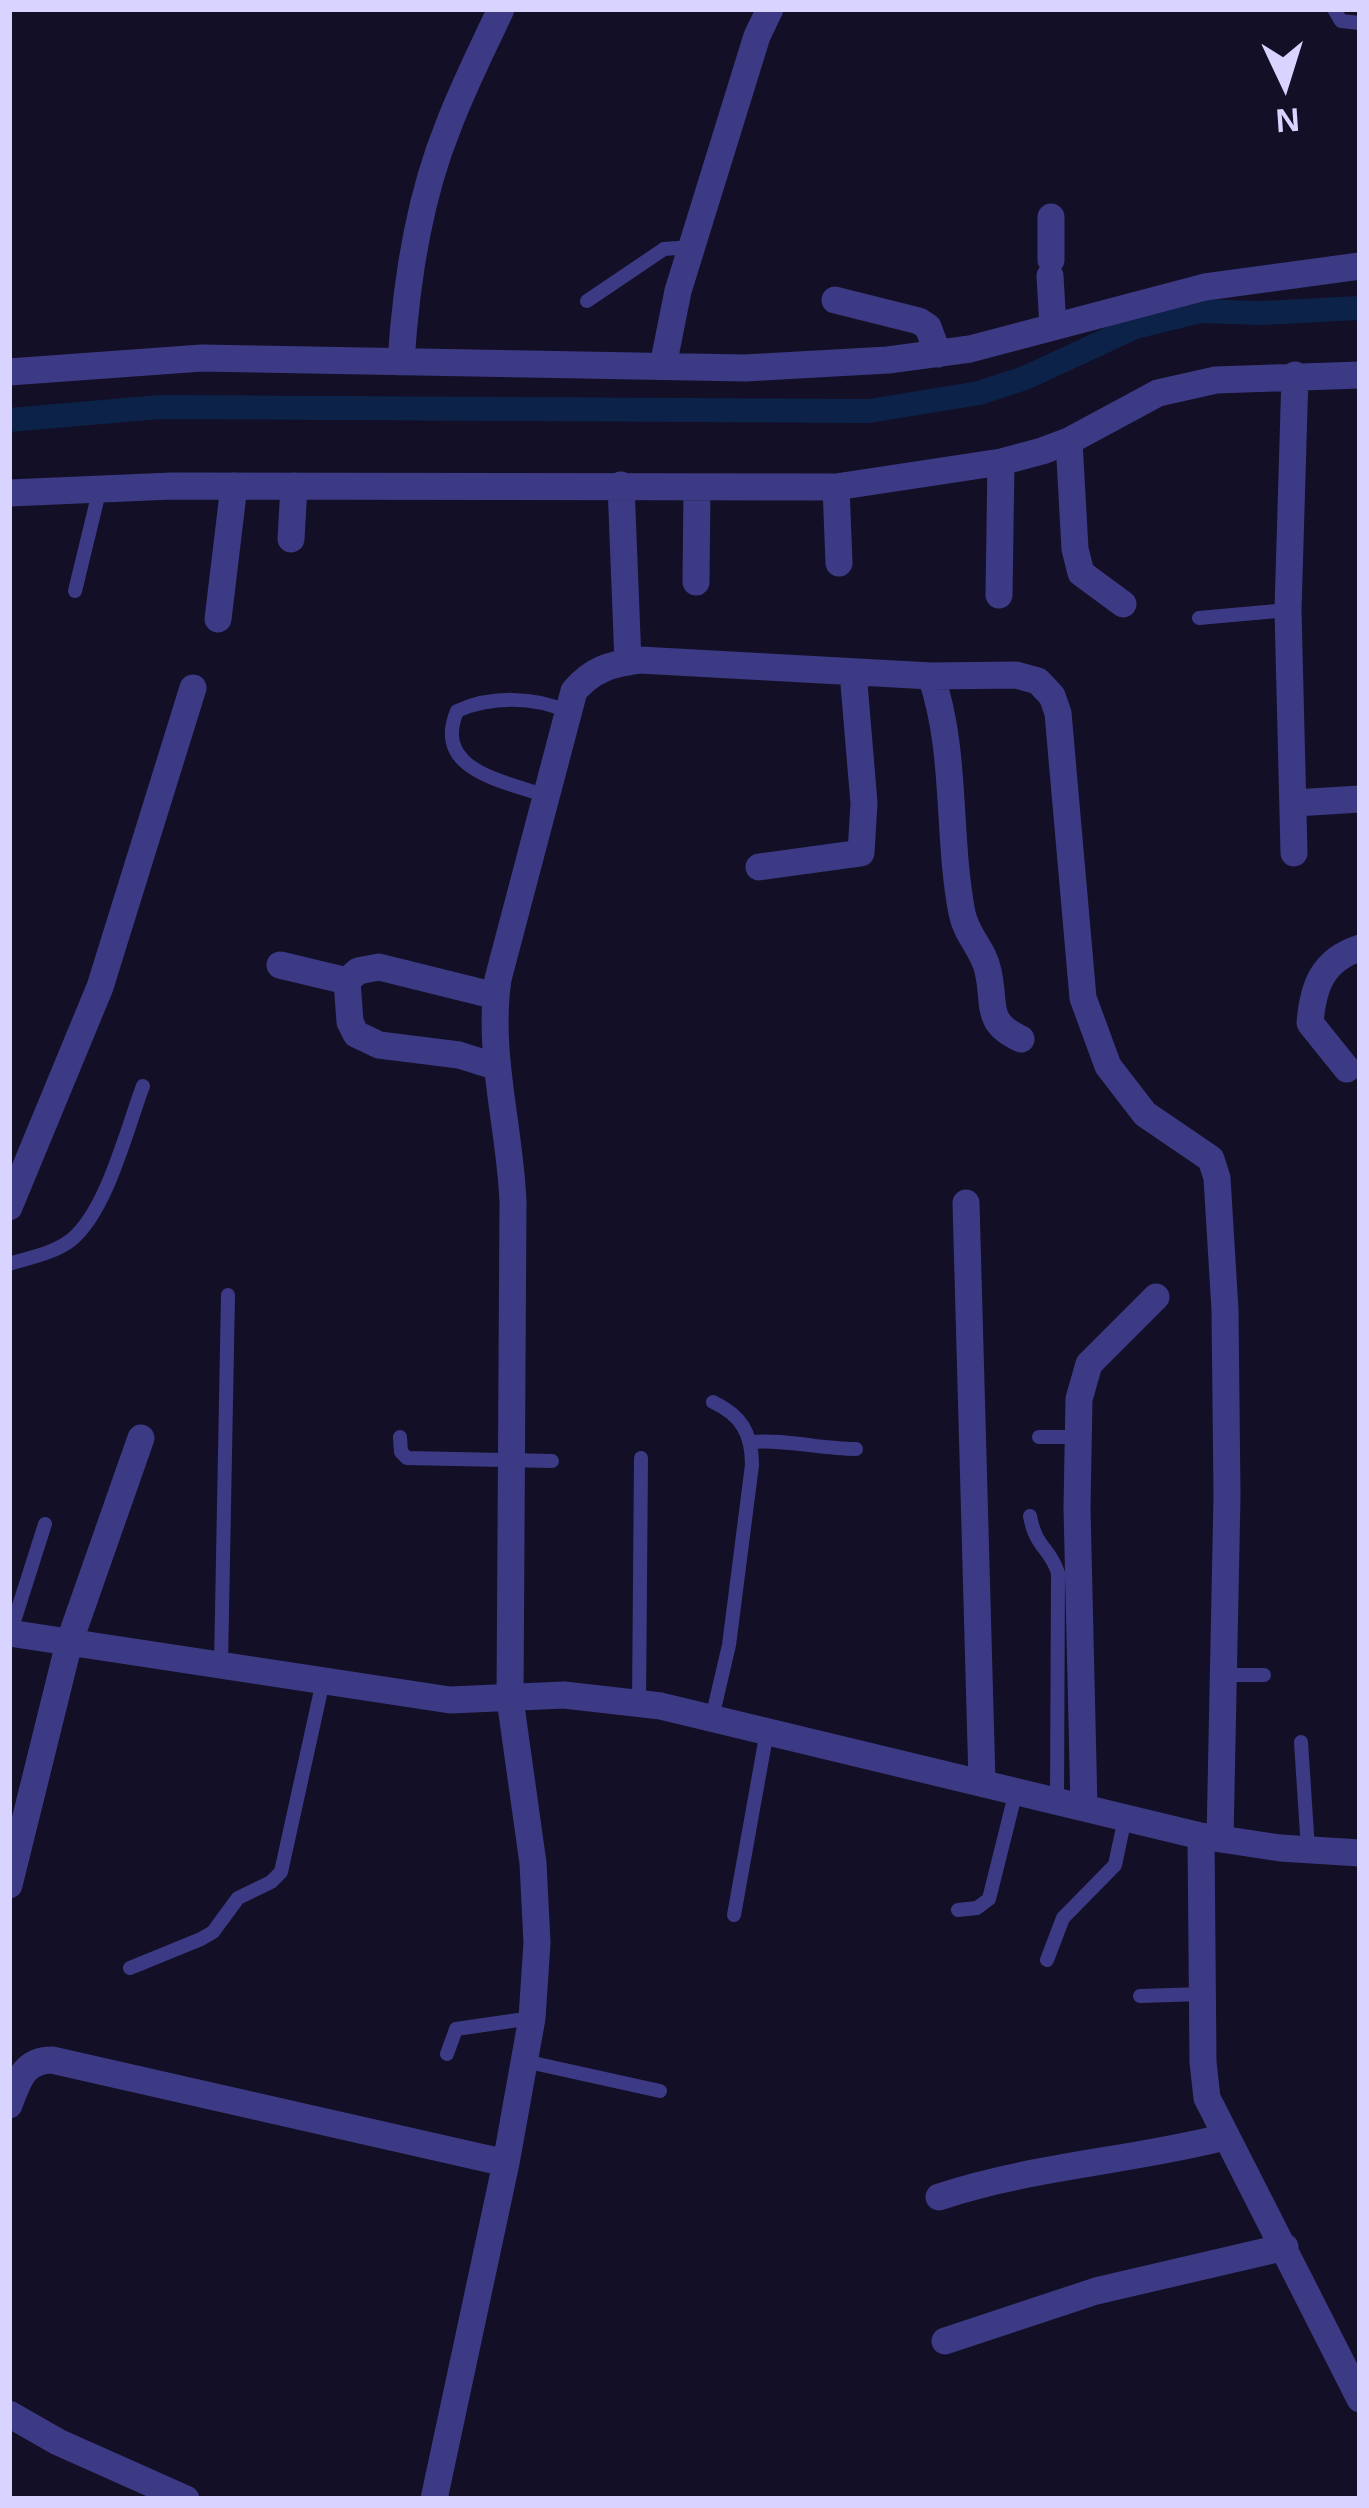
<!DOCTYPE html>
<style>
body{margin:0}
#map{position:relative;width:1369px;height:2508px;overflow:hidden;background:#130f26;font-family:Helvetica,sans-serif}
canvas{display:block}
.frame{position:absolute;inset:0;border:12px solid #d9d4ff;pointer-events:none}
.north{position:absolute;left:1225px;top:24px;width:120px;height:120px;-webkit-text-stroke:9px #130f26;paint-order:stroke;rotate:176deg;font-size:33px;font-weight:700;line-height:48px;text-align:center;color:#d9d4ff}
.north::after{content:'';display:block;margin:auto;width:42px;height:54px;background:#d9d4ff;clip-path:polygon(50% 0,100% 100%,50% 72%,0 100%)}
</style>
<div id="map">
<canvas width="1369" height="2508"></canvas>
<div class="frame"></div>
<div class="north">N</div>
</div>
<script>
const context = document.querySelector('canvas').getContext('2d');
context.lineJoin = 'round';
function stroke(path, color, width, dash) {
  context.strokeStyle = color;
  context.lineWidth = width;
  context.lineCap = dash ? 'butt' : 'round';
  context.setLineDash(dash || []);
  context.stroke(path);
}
stroke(new Path2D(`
 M 9,420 L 160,407 L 869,411 L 979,393 L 1025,378 L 1135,327 L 1200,311 L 1261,313 L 1360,308`), '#0c2248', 24);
stroke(new Path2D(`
 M 1334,9 L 1341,21 L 1360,23
 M 587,301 L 664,249 L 691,247
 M 75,591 L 100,488
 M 1199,618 L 1288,610
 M 546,796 C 505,781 432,771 457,711 C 490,696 535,696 568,712
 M 9,1264 C 28,1258 55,1253 71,1240 C 107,1211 127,1128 143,1086
 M 400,1437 L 401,1452 L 407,1458 L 552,1461
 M 1039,1437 L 1078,1437
 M 751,1442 C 786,1439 820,1449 856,1449
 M 1030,1516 C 1036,1549 1050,1547 1058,1573 L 1057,1801
 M 10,1634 L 45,1524
 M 221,1664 L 228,1295
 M 1223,1675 L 1264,1675
 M 639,1703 L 641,1458
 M 712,1718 L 729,1645 L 752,1465 C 752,1433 741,1415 713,1402
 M 1301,1742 L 1308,1850
 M 958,1910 L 977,1908 L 989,1899 L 1016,1791
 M 734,1915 L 767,1731
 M 1047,1960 L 1063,1918 L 1115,1865 L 1125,1818
 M 130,1968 L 201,1939 L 213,1932 L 238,1898 L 271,1882 L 281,1872 L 323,1681
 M 1140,1996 L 1202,1994
 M 447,2054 L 456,2029 L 532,2018
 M 524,2061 L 660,2091`), '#3d3a85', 14);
stroke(new Path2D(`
 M 1051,260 L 1051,217
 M 1050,276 L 1053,327
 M 835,300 L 919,321 L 928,327 L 938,354
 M 401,362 C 406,282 418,201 448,127 C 463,87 483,48 501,9
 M 663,366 L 678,291 L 757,36 L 770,9
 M 9,372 L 202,358 L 745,368 L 888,360 L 970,349 L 1205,287 L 1360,266
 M 1069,441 L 1075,549 L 1081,573 L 1123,604
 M 621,485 L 628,662
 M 836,487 L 839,563
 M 9,493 L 172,486 L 836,487 L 1001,462 L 1042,451 L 1069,441 L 1158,393 L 1216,380 L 1360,375
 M 291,539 L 294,486
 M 696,582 L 697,487
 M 999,595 L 1001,462
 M 218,619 L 234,486
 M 931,676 C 957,751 947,835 962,913 C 966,935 984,950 988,971 C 996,1006 984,1022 1021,1039
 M 1295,803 L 1360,799
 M 1294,853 L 1288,610 L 1295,375
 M 759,867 L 861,853 L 864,803 L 853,672
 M 280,965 L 347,981 L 350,1022 L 356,1034 L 379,1045 L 459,1055 L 497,1067
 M 347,981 L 358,971 L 379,967 L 496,996
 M 1347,1069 L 1310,1023 C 1313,987 1322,960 1360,948
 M 966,1203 L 982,1782
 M 9,1207 L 100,987 L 193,688
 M 9,1633 L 450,1700 L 564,1695 L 661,1706 L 1201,1836 L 1280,1848 L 1360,1853
 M 1084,1808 L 1077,1508 L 1079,1399 L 1089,1364 L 1156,1297
 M 1201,1836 L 1203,2062 L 1207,2098 L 1360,2399
 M 9,1885 L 69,1643 L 141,1438
 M 9,2105 C 18,2082 23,2060 52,2060 L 506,2163
 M 939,2197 C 1032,2166 1131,2161 1225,2137
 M 945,2341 L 1096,2291 L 1285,2247
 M 9,2414 L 58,2442 L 186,2499
 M 434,2499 L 506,2163 L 532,2018 L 537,1943 L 533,1863 L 510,1699 L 513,1202 C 510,1127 487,1054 498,979 L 574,691 C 593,669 611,664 640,660 L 931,676 L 1016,675 L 1038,681 L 1052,696 L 1058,713 L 1083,998 L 1108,1066 L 1145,1114 L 1211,1159 L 1217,1178 L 1225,1310 L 1227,1496 L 1220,1839`), '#3d3a85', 27);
</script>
